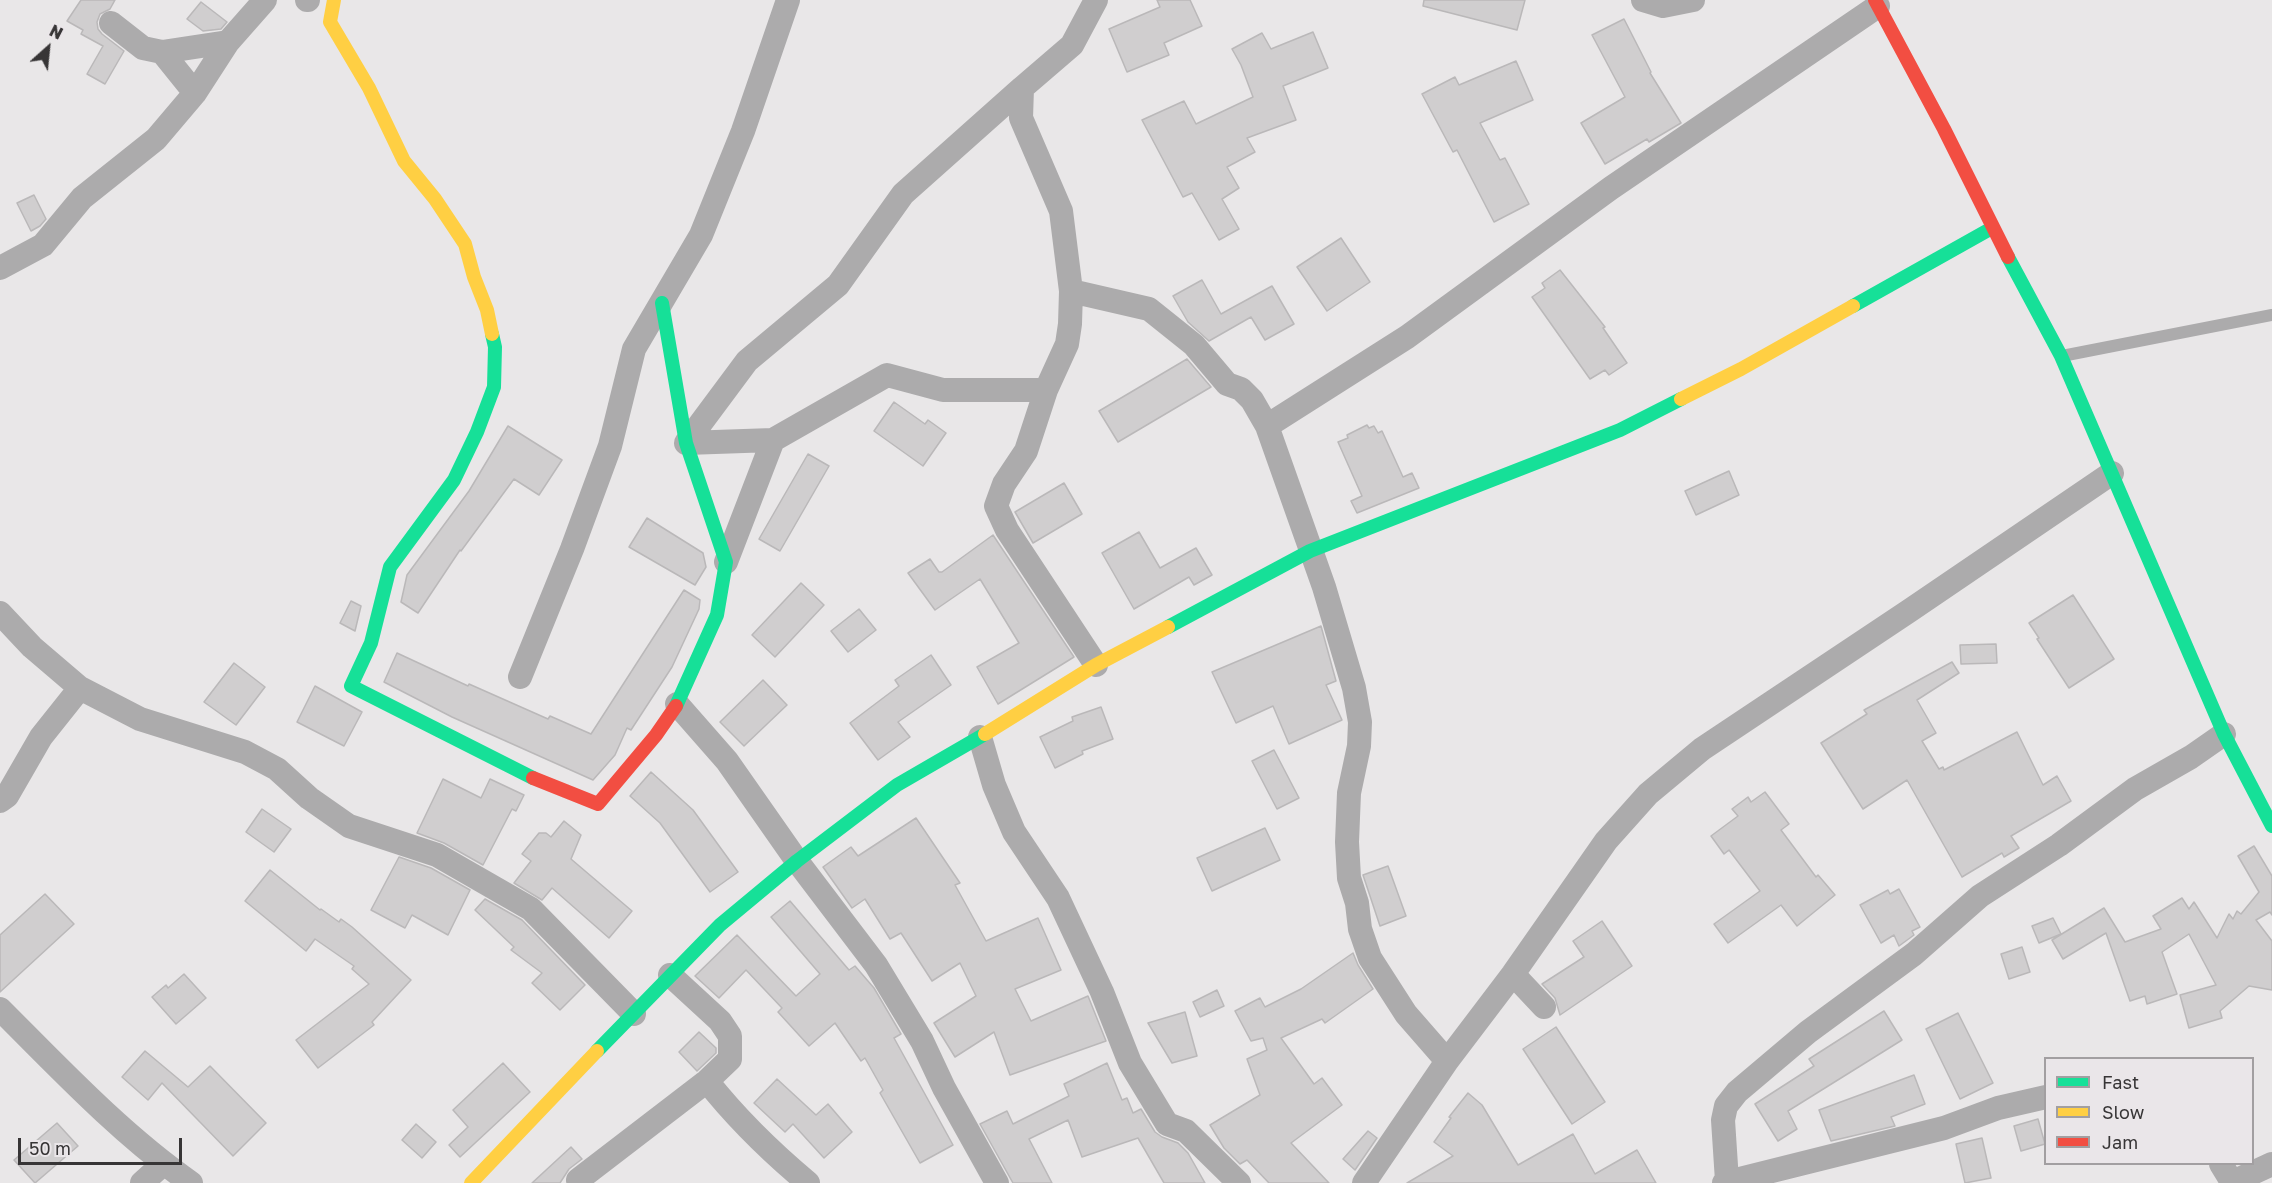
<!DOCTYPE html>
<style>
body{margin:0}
#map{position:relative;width:2272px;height:1183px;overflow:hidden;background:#e9e7e8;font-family:"Golos Text",sans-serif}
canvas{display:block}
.legend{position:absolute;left:2044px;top:1057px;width:210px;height:108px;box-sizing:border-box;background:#eae6e9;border:2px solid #a29fa1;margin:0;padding:8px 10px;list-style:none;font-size:18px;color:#373536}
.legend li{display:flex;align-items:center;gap:12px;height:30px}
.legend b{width:30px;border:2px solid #a29fa1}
.north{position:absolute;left:18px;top:18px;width:60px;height:60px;-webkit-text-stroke:4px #eae6e9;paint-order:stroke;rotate:27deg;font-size:16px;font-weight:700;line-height:24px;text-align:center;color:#373536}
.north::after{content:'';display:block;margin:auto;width:21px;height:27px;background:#373536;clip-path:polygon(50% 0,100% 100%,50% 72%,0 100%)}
.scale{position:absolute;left:18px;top:1138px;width:164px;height:27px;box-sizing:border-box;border:3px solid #373536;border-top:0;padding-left:8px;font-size:18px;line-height:21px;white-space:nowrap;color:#373536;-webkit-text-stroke:4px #eae6e9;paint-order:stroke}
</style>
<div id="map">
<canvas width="2272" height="1183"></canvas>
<ul class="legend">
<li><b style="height:8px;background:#16e098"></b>Fast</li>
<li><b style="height:8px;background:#ffcf43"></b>Slow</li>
<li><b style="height:8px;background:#f24e42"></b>Jam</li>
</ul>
<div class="north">N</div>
<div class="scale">50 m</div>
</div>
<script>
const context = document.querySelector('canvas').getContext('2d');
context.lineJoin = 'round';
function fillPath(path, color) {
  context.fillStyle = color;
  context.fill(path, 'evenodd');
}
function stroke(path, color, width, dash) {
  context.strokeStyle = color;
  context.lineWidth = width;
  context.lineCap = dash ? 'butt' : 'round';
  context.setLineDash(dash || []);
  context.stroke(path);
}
const building = new Path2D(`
 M 81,0 L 115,0 L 110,9 L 100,14 L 97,22 L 98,29 L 102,34 L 124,51 L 105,84 L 87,74 L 103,46 L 81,34 L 83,30 L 67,21 Z
 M 1157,0 L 1190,0 L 1202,26 L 1164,43 L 1169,55 L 1127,72 L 1109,29 L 1160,7 Z
 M 1424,0 L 1525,0 L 1517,30 L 1423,6 Z
 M 201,2 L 227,22 L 221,29 L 203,31 L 187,19 Z
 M 1624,19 L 1651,72 L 1650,73 L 1681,123 L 1649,142 L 1647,139 L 1605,164 L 1581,123 L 1625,97 L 1592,35 Z
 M 1313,32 L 1328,68 L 1283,86 L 1296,120 L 1247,138 L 1255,152 L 1227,167 L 1239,188 L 1222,199 L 1239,229 L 1219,240 L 1192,193 L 1183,197 L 1142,120 L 1184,101 L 1196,124 L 1253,97 L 1241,65 L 1232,49 L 1262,33 L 1271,49 Z
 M 1516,61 L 1533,100 L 1480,123 L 1500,160 L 1505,158 L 1529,204 L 1494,222 L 1457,150 L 1453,152 L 1422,94 L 1455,77 L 1459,85 Z
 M 34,195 L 46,219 L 40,226 L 31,231 L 17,203 Z
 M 1341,238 L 1370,282 L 1327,311 L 1297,267 Z
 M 1560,270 L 1605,327 L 1603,328 L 1627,363 L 1609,375 L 1605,370 L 1590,379 L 1532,297 L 1545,288 L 1542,283 Z
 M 1202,280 L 1221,314 L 1272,286 L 1294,324 L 1265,340 L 1251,317 L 1209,341 L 1188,322 L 1173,296 Z
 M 1187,359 L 1211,387 L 1118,442 L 1099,411 Z
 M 894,402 L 925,424 L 928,420 L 946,433 L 923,466 L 874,431 Z
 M 1367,425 L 1369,428 L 1374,426 L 1378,433 L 1382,431 L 1403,477 L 1412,473 L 1419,488 L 1357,513 L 1351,501 L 1362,496 L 1338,442 L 1348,438 L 1347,435 Z
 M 508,426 L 562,460 L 539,495 L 514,479 L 461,551 L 460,550 L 418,613 L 401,602 L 407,575 L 469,491 Z
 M 808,454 L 829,466 L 780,551 L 759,539 Z
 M 1729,471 L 1739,495 L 1696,515 L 1685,491 Z
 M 1064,483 L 1082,514 L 1033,543 L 1015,512 Z
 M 647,518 L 703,553 L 706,567 L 695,585 L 629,547 Z
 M 1139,532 L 1160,568 L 1196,548 L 1212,575 L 1194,585 L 1189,577 L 1134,609 L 1102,553 Z
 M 993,535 L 1074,657 L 998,704 L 977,667 L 1019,643 L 980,579 L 935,610 L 908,573 L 930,559 L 939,572 L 942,572 Z
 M 801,583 L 824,605 L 775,657 L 752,635 Z
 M 684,590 L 700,600 L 699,609 L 672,667 L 631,730 L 627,728 L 615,755 L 593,780 L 452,717 L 384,682 L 397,653 L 468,686 L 469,684 L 548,719 L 550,716 L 591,734 Z
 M 2073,595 L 2114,659 L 2069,688 L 2037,639 L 2039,638 L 2029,623 Z
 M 351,601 L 361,606 L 355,631 L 340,623 Z
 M 859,609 L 876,630 L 848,652 L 831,631 Z
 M 1321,626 L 1336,681 L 1326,685 L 1342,720 L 1289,744 L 1273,706 L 1236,723 L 1212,672 Z
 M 1996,644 L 1997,663 L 1961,664 L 1960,645 Z
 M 931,655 L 951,685 L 898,722 L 910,737 L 878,760 L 850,723 L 899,686 L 895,680 Z
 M 1952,662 L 1959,673 L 1917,700 L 1936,733 L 1922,741 L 1939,769 L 1943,767 L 1944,770 L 2017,732 L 2043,785 L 2057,776 L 2071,801 L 2011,836 L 2019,848 L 2004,857 L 2002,853 L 1962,877 L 1907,780 L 1863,809 L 1821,743 L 1867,714 L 1864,710 Z
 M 234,663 L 265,687 L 236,725 L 204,702 Z
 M 763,680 L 787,705 L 744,746 L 720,722 Z
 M 315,686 L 362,712 L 344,746 L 297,722 Z
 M 1101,707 L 1113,739 L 1082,751 L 1083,754 L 1055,768 L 1040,737 L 1073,721 L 1072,717 Z
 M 1274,750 L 1299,798 L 1277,809 L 1252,761 Z
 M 651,772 L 693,810 L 738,872 L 710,892 L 660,823 L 630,796 Z
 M 443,779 L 481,798 L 490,779 L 524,795 L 516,811 L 512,809 L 483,865 L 444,843 L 417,833 Z
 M 1765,792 L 1789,824 L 1781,830 L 1816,877 L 1818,875 L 1835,895 L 1797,926 L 1781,905 L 1728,943 L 1714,924 L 1760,891 L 1729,850 L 1724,854 L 1711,836 L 1738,816 L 1732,809 L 1748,797 L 1751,802 Z
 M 262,809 L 291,829 L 274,852 L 246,832 Z
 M 916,818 L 960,883 L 955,885 L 986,941 L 1038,918 L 1061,970 L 1015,989 L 1031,1021 L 1088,996 L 1106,1041 L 1010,1075 L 994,1032 L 955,1057 L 934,1023 L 976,996 L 960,963 L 932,981 L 901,933 L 890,939 L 865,899 L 852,908 L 823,867 L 851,847 L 858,856 Z
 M 564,821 L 581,835 L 571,859 L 632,911 L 609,938 L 552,888 L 542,900 L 514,883 L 531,861 L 522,854 L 539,833 L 546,833 L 551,837 Z
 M 1265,828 L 1280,860 L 1212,891 L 1197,858 Z
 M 2254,846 L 2272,876 L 2272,915 L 2270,912 L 2256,920 L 2272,941 L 2272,990 L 2249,986 L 2220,1011 L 2222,1018 L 2189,1028 L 2180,995 L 2216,985 L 2189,934 L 2162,952 L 2177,994 L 2147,1004 L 2145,996 L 2130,1001 L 2106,933 L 2063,959 L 2052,940 L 2104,908 L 2125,942 L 2161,929 L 2153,916 L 2182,898 L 2189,909 L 2194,902 L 2217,938 L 2229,914 L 2233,919 L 2237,911 L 2241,914 L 2259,892 L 2238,856 Z
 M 399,857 L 431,868 L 470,890 L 448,935 L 412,915 L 405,928 L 371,910 Z
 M 1388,866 L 1406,916 L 1380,926 L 1363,875 Z
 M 270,870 L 320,910 L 321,909 L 339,922 L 341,919 L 352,927 L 411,980 L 372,1022 L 374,1025 L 318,1068 L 296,1040 L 369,984 L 352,969 L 354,966 L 315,939 L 306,951 L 245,901 Z
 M 1899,889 L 1920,927 L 1912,931 L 1914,935 L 1899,946 L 1894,935 L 1881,943 L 1860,905 L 1888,890 L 1890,894 Z
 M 45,894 L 74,924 L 0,992 L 0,935 Z
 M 485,899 L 522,920 L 585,985 L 560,1010 L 532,983 L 542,973 L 511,950 L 514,947 L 475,910 Z
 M 790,901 L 849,970 L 855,966 L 874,988 L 901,1034 L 894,1038 L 953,1145 L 920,1163 L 880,1093 L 883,1090 L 865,1058 L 861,1061 L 835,1023 L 809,1046 L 778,1012 L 782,1008 L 746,970 L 719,998 L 695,976 L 737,935 L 796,996 L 820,974 L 771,917 Z
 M 2053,918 L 2061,934 L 2039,943 L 2032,926 Z
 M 1602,921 L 1632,966 L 1560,1015 L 1555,998 L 1542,984 L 1584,957 L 1573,941 Z
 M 2022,947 L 2030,972 L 2009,979 L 2001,954 Z
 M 1353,953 L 1358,965 L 1373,989 L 1325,1023 L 1322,1019 L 1281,1038 L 1314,1084 L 1322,1078 L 1342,1105 L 1291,1143 L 1329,1183 L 1269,1183 L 1247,1160 L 1240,1164 L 1224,1148 L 1210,1125 L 1260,1095 L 1247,1059 L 1267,1050 L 1263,1038 L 1251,1041 L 1235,1011 L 1260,998 L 1265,1007 L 1301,989 Z
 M 184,974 L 206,998 L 176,1024 L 152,997 L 166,985 L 168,988 Z
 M 1217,990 L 1224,1006 L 1200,1017 L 1193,1002 Z
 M 1884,1011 L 1902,1040 L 1788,1111 L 1797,1129 L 1778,1141 L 1755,1104 L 1814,1066 L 1809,1059 Z
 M 1185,1012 L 1197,1056 L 1172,1063 L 1148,1023 Z
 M 1958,1013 L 1993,1083 L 1960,1099 L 1926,1029 Z
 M 1556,1027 L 1605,1102 L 1572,1124 L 1523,1049 Z
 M 699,1032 L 716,1048 L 716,1053 L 697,1071 L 679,1052 Z
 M 145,1051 L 188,1087 L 210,1066 L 266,1123 L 233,1156 L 162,1083 L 148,1100 L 122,1077 Z
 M 503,1063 L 530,1092 L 460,1157 L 449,1145 L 468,1127 L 453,1110 Z
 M 1107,1063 L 1122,1100 L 1127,1098 L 1133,1113 L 1141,1109 L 1155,1132 L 1162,1137 L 1178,1143 L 1188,1153 L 1205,1183 L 1164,1183 L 1138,1138 L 1082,1157 L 1068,1120 L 1029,1139 L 1052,1183 L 1013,1183 L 980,1124 L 1007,1111 L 1013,1124 L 1069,1096 L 1064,1084 Z
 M 1914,1075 L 1925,1104 L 1891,1117 L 1895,1126 L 1831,1141 L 1819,1110 Z
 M 777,1079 L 816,1115 L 828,1104 L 852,1132 L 824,1158 L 793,1124 L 785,1132 L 754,1103 Z
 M 1468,1093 L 1482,1105 L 1518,1165 L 1573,1134 L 1595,1174 L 1637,1150 L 1656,1183 L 1407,1183 L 1453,1156 L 1434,1142 L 1451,1118 L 1449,1117 Z
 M 2038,1119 L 2045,1144 L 2021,1151 L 2014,1126 Z
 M 57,1123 L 78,1146 L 35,1183 L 14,1160 Z
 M 416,1124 L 436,1142 L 422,1158 L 402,1140 Z
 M 1368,1131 L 1377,1138 L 1355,1170 L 1343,1159 Z
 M 1982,1138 L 1991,1178 L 1965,1183 L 1956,1144 Z
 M 571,1147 L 582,1159 L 569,1169 L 560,1183 L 532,1183 Z`);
fillPath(building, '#d0cecf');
stroke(building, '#bab8b9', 1.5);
stroke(new Path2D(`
 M 2062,356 L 2272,315`), '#acabac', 12);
stroke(new Path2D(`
 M 307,0 L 308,0
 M 1643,0 L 1663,6 L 1693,0
 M 111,23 L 143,48 L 162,52 L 228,42
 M 162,52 L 195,93
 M 0,268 L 43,245 L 82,198 L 156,139 L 195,93 L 228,42 L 265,0
 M 1071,291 L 1149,309 L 1194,345 L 1227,384 L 1241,389 L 1252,400 L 1267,426
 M 773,440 L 686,443 L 747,361 L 838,285 L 903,194 L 1022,88
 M 726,562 L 773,440 L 887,375 L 943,390 L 1046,390
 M 0,613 L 32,647 L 80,688 L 140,719 L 245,752 L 277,769 L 309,798 L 349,826 L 437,855 L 531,909 L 634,1014
 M 1096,665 L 1007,530 L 996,506 L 1004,484 L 1026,451 L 1046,390 L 1067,344 L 1070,324 L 1071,291 L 1061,211 L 1021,118 L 1022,88 L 1072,45 L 1096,0
 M 520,677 L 572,549 L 610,446 L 634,349 L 701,235 L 743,131 L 788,0
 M 677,704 L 727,761 L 797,861 L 876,965 L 922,1041 L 944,1088 L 997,1183
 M 980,737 L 994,785 L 1014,832 L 1058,898 L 1102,992 L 1130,1063 L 1167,1124 L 1186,1131 L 1239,1183
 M 0,801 L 7,796 L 41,737 L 80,688
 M 1513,974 L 1544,1007
 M 0,1009 C 59,1068 122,1135 191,1183
 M 1447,1061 L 1406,1014 L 1370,958 L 1360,929 L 1357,903 L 1349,878 L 1347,842 L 1349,793 L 1359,746 L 1360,722 L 1354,688 L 1324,587 L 1267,426 L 1407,337 L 1611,188 L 1878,6
 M 707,1081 C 737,1119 771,1152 808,1183
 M 2221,1164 L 2232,1182
 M 578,1180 L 707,1081 L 730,1059 L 730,1036 L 720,1021 L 670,975
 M 1727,1181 L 1723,1120 L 1726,1106 L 1737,1092 L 1808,1032 L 1914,954 L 1980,896 L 2059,845 L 2135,789 L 2191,757 L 2224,734
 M 142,1183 L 163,1164
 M 1364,1183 L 1447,1061 L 1513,974 L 1606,841 L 1648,794 L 1702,749 L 1909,611 L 2112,473
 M 1724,1183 L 1944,1128 L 1998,1108 L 2046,1097
 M 2231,1183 L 2272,1164`), '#acabac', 24);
stroke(new Path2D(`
 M 2008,257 L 2061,356 L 2224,734 L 2272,826
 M 662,303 L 686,443 L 726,562 L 717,615 L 676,706
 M 1853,306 L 1992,228
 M 492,334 L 495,347 L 494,387 L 477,432 L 454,480 L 390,567 L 371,643 L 351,686 L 533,778
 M 1168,627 L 1310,551 L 1620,430 L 1681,399
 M 597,1051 L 720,925 L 797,861 L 897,785 L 985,734`), '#16e098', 14);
stroke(new Path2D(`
 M 334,0 L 330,22 L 369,88 L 404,161 L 435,199 L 465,244 L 474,277 L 487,310 L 492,334
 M 1681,399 L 1741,369 L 1853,306
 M 985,734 L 1096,665 L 1168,627
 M 471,1183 L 597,1051`), '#ffcf43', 14);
stroke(new Path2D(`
 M 1875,0 L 1944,129 L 2008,257
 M 533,778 L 598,804 L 656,735 L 676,706`), '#f24e42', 14);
</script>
